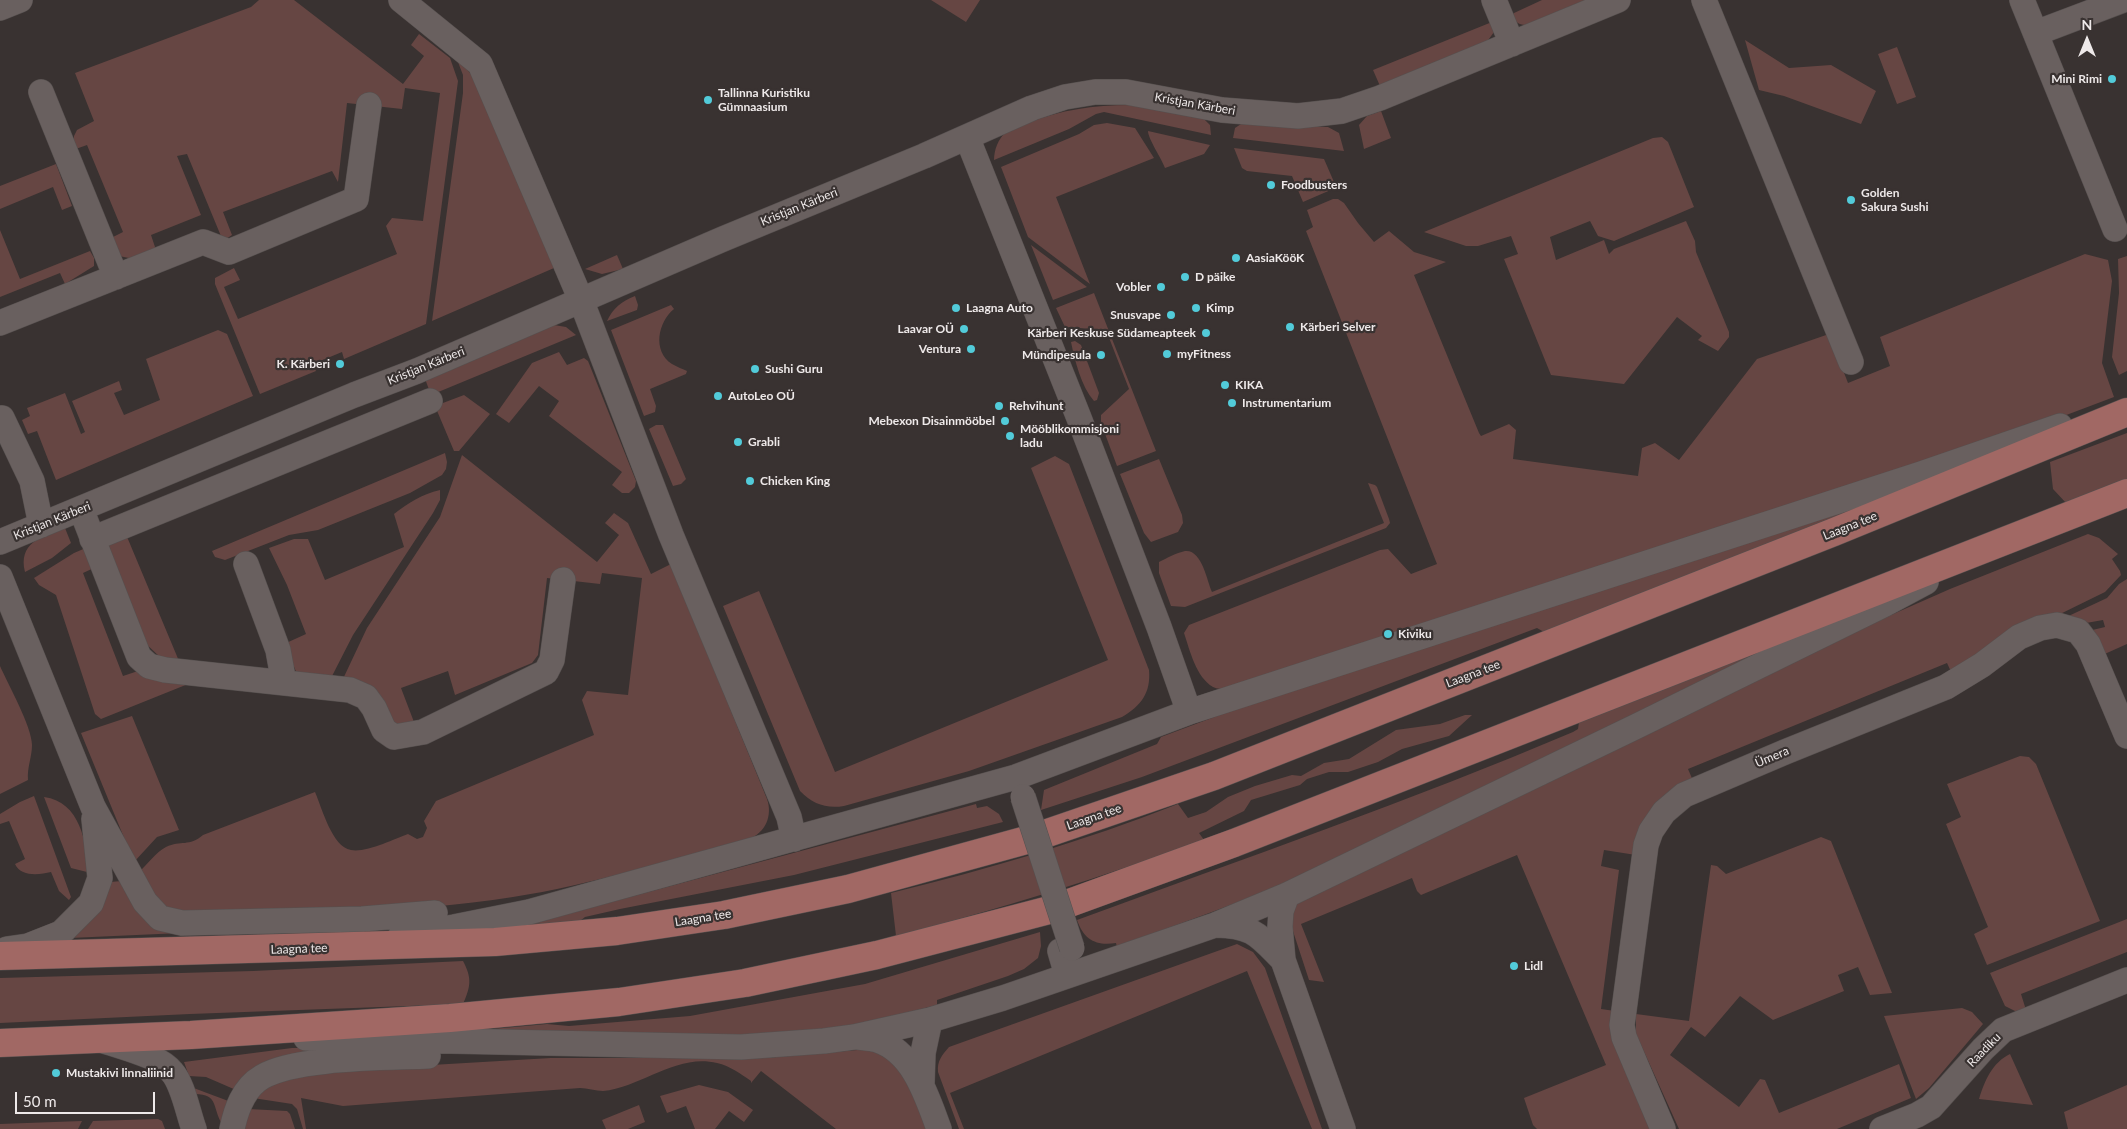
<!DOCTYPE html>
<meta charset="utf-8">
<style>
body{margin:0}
#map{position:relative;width:2127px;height:1129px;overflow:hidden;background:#393231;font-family:Lato,sans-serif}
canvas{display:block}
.north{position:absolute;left:2062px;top:15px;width:50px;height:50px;-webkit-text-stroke:4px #393231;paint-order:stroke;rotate:0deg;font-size:14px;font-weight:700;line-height:20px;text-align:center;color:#eee9e9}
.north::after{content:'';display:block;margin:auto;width:18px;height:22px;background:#eee9e9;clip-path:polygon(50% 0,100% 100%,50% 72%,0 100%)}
.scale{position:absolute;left:15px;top:1092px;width:140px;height:22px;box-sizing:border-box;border:2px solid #eee9e9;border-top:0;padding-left:6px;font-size:15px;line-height:18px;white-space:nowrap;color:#eee9e9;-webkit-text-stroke:4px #393231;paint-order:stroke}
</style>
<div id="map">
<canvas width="2127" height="1129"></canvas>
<div class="north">N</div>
<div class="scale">50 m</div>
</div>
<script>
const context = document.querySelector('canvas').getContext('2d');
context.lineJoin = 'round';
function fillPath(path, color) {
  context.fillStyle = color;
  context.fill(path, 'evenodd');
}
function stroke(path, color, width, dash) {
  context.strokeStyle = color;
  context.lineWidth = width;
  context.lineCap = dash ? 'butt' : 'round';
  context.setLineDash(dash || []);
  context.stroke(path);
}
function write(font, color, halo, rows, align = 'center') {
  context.font = font + ' Lato,sans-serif';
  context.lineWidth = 4.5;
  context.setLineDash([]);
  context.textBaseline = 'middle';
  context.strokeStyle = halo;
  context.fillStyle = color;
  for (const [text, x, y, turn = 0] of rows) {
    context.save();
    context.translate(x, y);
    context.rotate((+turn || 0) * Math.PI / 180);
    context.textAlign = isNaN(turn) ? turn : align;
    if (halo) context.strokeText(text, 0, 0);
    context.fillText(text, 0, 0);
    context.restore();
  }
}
fillPath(new Path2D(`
 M 259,0 L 294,0 L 403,84 L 424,56 L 411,45 L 419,34 L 450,58 L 458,81 L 426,324 L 344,359 L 342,352 L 313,364 L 316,371 L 260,394 L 215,284 L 215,278 L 234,268 L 240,280 L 224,287 L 238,319 L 397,254 L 386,226 L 392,218 L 423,221 L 440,93 L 405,88 L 402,109 L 347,103 L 338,182 L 332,171 L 223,212 L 232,235 L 223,241 L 187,154 L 177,156 L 201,215 L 151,235 L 156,250 L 134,259 L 119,256 L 109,239 L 123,232 L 87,145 L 73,150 L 74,136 L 77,130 L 94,121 L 75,73 L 251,7 Z
 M 931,0 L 980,0 L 966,22 Z
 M 1542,0 L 1591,0 L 1530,25 C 1521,26 1516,23 1511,16 L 1514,13 Z
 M 1492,22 L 1494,32 L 1486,43 L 1380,86 L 1373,70 Z
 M 1745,40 L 1789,68 L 1831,65 L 1876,91 L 1861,124 L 1784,96 L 1759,90 Z
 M 1897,47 L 1916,97 L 1897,104 L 1878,54 Z
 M 456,57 L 479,83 L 554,268 L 432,321 L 463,93 L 463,75 Z
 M 1130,105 L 1152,108 L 1204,119 L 1210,125 L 1211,135 L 1104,112 L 1096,114 L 1069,129 L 994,160 C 994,150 998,139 1006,132 C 1011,128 1020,126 1027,123 C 1061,110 1093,105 1130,105 Z
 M 1381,111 L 1391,138 L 1364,149 L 1359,125 L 1367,116 Z
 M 1107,123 L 1135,128 L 1154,158 L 1056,197 L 1090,284 L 1028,237 L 1001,167 L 1079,134 L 1094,125 Z
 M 1241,124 L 1328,127 L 1339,133 L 1344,151 L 1233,138 L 1235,128 Z
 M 1148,131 L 1210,145 L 1204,154 L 1165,168 C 1162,159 1148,139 1148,131 Z
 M 1662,137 L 1668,142 L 1694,207 L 1614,241 L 1598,236 L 1590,221 L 1550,237 L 1556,260 L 1604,240 L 1609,254 L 1614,249 L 1686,221 L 1695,241 L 1696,252 L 1729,332 L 1729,337 L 1718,351 L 1698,340 L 1702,336 L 1677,317 L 1624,384 L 1551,375 L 1504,259 L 1518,254 L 1511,236 L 1478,246 L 1466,246 L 1424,232 L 1653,138 Z
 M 1234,148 L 1324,159 L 1334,182 L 1333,189 L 1303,202 L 1292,176 L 1247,171 L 1242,168 Z
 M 56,164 L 72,206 L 62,210 L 53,187 L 0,209 L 0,186 Z
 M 1333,199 L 1338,199 L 1344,203 L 1358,223 L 1374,242 L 1389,231 L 1414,252 L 1446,262 L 1414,275 L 1479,433 L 1481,436 L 1509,424 L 1516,430 L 1513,459 L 1638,476 L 1642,448 L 1655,443 L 1679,460 L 1757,359 L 1829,334 L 1848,383 L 1890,366 L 1880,337 L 2085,254 L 2108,260 L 2112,281 L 2102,363 L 2114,397 L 2024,431 L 1226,689 C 1222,689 1217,689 1213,687 C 1196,677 1190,651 1184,633 L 1189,625 L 1380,550 L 1388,549 L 1411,574 L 1437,564 L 1306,231 L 1313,227 L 1307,210 Z
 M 0,230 L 20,279 L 90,251 L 94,258 L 94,266 L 65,284 L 60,273 L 0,297 Z
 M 1031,245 L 1087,287 L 1053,300 Z
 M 617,255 L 623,269 L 602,274 L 585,269 Z
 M 2127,256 L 2127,371 L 2119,375 L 2112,357 L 2119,293 L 2118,259 Z
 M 1094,293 L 1156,451 L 1117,466 L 1101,423 L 1101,415 L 1129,389 L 1106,330 L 1065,327 L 1056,308 Z
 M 635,296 L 638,305 L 637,310 L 607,321 C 613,308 622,301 635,296 Z
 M 671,305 L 674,309 C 658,322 652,351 672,364 C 677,367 683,369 687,371 L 686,374 L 650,389 L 656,406 L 655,412 L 644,416 L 611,330 Z
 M 554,325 L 566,327 L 576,335 L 431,395 L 424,376 Z
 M 218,330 L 227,334 L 253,396 L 56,480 L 37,431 L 28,434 L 22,420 L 30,416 L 27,408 L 65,393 L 81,434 L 85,432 L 72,401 L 119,381 L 122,390 L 114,393 L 124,415 L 160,400 L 146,359 Z
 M 1075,341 L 1081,345 L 1099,393 L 1097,400 L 1094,401 C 1081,386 1075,361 1071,342 Z
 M 559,352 L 567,365 L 584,358 L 588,361 L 636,481 L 635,487 L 629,493 L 622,493 L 612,485 L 622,472 L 549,416 L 559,401 L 539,386 L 509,423 L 496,414 L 532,363 Z
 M 464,395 L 490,414 L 459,451 L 454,451 L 435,406 Z
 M 656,425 L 663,425 L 686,479 L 681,484 L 673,486 L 649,429 Z
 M 2127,433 L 2127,481 L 2067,504 L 2053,489 L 2050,462 Z
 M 445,453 L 447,462 L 446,469 L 442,475 L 410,493 L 318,530 L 289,535 L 225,560 L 215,557 L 212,551 Z
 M 462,455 L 597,562 L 619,535 L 605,523 L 614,513 L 628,523 L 651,574 L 671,564 L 767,799 C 773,816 765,833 749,839 C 672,859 591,885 513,897 C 406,914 296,913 188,916 L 158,903 L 139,872 C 147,865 156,852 166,847 C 181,840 189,847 203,835 L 315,792 C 322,808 332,847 351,850 C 366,853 394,839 408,834 L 417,839 L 423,837 L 427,828 L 424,821 L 436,801 L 594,735 L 582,700 L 587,691 L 628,695 L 642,578 L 602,573 L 600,584 L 547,578 L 538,655 L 532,663 L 455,695 L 448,671 L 401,688 L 414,722 L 392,725 L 342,681 L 367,628 L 440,517 Z
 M 1055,456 L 1069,464 L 1149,670 C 1151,693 1141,706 1122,717 L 969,771 L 844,806 C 826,809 813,804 800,791 L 723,606 L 759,591 L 835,772 L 1108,660 L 1031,468 Z
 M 1159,459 L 1182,515 L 1183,523 L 1178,532 L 1151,542 L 1144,533 L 1120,474 Z
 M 1368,483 L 1375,485 L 1377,487 L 1389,519 L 1390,523 L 1386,528 L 1185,607 L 1171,606 L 1159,573 L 1159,562 C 1167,558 1176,553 1185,551 C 1202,549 1207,581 1212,592 L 1384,523 Z
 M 440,490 L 440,500 L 433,513 L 353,635 L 330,680 L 298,676 L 284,644 L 306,634 L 287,585 L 269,548 L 294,539 L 308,539 L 325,580 L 404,547 L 394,514 C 408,503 422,494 440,490 Z
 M 1872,502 L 1544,632 L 1537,628 L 1142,777 L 1041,810 L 1044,790 L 1157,744 L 1161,737 L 1241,707 Z
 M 63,528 L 65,528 L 71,543 L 52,558 L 25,572 C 18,543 41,537 63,528 Z
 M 125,532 L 179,661 L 162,659 L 142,640 L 104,542 Z
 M 2088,534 L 2099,538 L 2118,554 L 2112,559 L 2120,571 L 2121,575 L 2105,592 L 2054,617 L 1953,676 L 1947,663 L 1688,769 L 1694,783 L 1636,855 L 1604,850 L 1601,866 L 1619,870 L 1601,1009 L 1615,1011 L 1654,1129 L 1537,1129 L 1533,1125 L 1524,1098 L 1606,1065 L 1517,855 L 1421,895 L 1417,891 L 1412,878 L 1301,924 L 1324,982 L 1309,980 L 1289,919 L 1298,902 L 1866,626 L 1950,589 Z
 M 88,547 L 96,567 L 83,573 L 123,676 L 138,671 L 193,682 L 101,719 L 95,714 L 56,595 L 39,585 L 34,578 L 74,553 Z
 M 2127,579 L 2127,644 L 2098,657 L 2084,632 L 2105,627 L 2103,620 L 2075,625 L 2060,620 L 2107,598 L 2119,584 Z
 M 1749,656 L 1750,659 L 1266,892 L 1117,947 L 1116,943 C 1096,946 1084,940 1077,920 C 1243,859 1410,801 1573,732 L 1578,729 L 1579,722 Z
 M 0,666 C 8,684 32,727 32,745 C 32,757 27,767 28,780 L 0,794 Z
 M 1465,715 L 1472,715 L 1449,736 L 1402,749 L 1378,762 L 1348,772 L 1329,772 L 1307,779 L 1300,785 L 1251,800 L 1244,811 L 1199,833 L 1204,840 C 1103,877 1000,909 896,936 L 891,893 C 989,869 1084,841 1178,804 L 1188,818 L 1206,812 L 1228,797 L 1255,786 L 1292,775 L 1301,776 L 1324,763 L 1349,759 L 1396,730 L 1440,724 Z
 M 132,716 L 179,830 L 157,837 L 134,862 L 81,733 Z
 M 2020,756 L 2029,757 L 2036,764 L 2100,921 L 1987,965 L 1974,934 L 1988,927 L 1946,824 L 1961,817 L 1947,784 Z
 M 34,796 L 71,897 L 69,900 L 59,891 L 51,872 C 39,875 21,877 15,864 L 25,859 L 9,821 L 0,824 L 0,814 L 20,802 Z
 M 44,797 C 81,802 85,842 91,873 L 71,868 Z
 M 976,804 L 977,808 L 987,806 L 999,814 L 1003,822 L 794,875 L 620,909 L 585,917 L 580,921 L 514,928 Z
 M 1821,837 L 1831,841 L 1892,993 L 1870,995 L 1858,967 L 1838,975 L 1844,991 L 1773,1020 L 1740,996 L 1705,1037 L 1691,1027 L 1670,1055 L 1739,1107 L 1760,1079 L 1765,1080 L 1779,1113 L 1899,1064 L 1911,1098 L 1837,1129 L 1679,1129 L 1636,1034 L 1636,1014 L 1689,1021 L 1711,865 L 1717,866 L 1726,874 Z
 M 122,881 L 158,930 L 181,933 L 70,938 L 110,882 Z
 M 2127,919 L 2127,952 L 2021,994 L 2026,1010 L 2015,1011 L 2005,1006 L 1990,973 Z
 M 1040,932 L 1041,946 L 1038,958 L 1024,969 L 1008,976 L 937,1000 L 937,1005 L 867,1023 L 825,1029 L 756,1035 L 481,1030 L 547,1024 L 569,1026 L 690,1016 L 865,984 Z
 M 1237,944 L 1253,952 L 1265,968 L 1322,1129 L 1312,1129 L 1247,971 L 950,1093 L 964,1129 L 959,1129 L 938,1072 C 937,1061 942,1055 949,1047 Z
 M 463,961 C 472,978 471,986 463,1004 L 190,1014 L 0,1023 L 0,978 L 253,971 Z
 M 1962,1008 L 1972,1012 L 1983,1024 L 1929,1088 L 1916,1099 L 1884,1016 Z
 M 381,1047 L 236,1090 L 206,1077 L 189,1076 L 184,1062 L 292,1048 Z
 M 869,1049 C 903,1054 915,1101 926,1129 L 836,1129 L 761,1071 L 751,1083 L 751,1081 C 741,1074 730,1066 717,1063 C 677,1053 642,1087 603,1091 C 596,1091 587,1088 580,1088 L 343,1106 L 301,1098 L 306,1129 L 303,1129 L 297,1109 L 292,1104 L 253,1098 L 267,1086 L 312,1072 L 551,1058 L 765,1058 Z
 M 2010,1054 L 2033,1105 L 1979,1099 C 1985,1080 1992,1063 2010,1054 Z
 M 699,1085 L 728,1092 L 753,1110 L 744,1122 L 729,1111 L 715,1129 L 695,1129 L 686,1106 L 667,1113 L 660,1096 Z
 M 2127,1085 L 2127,1129 L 2068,1129 L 2064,1112 Z
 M 191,1087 L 231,1102 L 222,1124 C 212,1108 219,1094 195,1094 Z
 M 639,1105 L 645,1122 L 628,1129 L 606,1129 L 602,1120 Z
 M 248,1109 L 287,1111 L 290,1114 L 295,1129 L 241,1129 Z
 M 158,1119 L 162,1121 L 165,1129 L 88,1129 L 93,1121 Z
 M 82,1121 L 78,1129 L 0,1129 L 0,1124 Z`), '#664643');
const minor = new Path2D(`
 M 401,0 L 480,64 L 581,300 L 671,535 L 789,817 L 794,839
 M 1494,0 L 1512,44
 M 1704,0 L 1851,362
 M 2022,0 L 2115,229
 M 0,8 L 20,0
 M 2036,33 L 2123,0
 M 41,92 L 116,277
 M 967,137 L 1079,418 L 1159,627 L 1189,712
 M 0,323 L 203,242 L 229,252 L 356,199 L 369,105
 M 2,418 L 32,481 L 41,525
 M 81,509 L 139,657 L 149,666 L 165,670 L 350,690 L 366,697 L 374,708 L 384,730 L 394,737 L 423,732 L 546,672 L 552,660 L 563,580
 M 92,539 L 430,401
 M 0,542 L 354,395 L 417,371 L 723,239 L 924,156 L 1032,108 L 1065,97 L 1095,92 L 1126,92 L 1222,110 L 1298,116 L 1342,111 L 1380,98 L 1618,0
 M 246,564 L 278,650 L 284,683
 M 0,577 L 93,807 L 145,902 L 160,918 L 182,923 L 362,919 L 435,913
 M 1287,895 L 1281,911 L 1280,927 L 1283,960 L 1343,1129
 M 1216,925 C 1254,926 1258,935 1283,960
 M 401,935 L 454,927 L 529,912 L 1016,777 L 1189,712 L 1921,474 L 2060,426
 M 7,949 L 28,946 L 61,933 L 91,903 L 100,878 L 94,819
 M 1060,951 L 1067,975
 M 857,1037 C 863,1038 871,1038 877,1040 C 914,1052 927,1097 939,1129
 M 306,1038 L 741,1047 L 824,1041 L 854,1037 L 930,1020 L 1003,998 L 1215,925 L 1287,895 L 1635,727 L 1885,604 L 1926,582
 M 99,1039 C 120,1047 159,1055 172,1072 C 183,1084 188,1113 194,1129
 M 922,1083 L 923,1053 L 930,1020
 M 232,1129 C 236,1110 243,1088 262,1077 C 295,1057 387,1058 428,1056
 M 1663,1129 L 1624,1037 L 1622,1025 L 1646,845 L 1651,831 L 1664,812 L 1684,795 L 1785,752 L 1946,687 L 1982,665 L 2019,637 L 2040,628 L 2057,625 L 2078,631 L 2088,644 L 2127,736
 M 1882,1129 L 1917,1115 L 1931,1107 L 1983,1049 L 2003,1030 L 2127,980`);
const major = new Path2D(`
 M 0,956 L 495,942 L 617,931 L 724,915 L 848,889 L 1030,839 L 1214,776 L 1834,532 L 2127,412
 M 0,1043 L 191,1035 L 450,1018 L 619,1002 L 745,983 L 877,955 L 1053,909 L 1234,843 L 2127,493`);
stroke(minor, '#56504f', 26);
stroke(major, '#56504f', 29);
stroke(minor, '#69605f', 25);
stroke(major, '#a16864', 28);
const minorBridge = new Path2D(`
 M 1023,797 L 1072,948`);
stroke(minorBridge, '#56504f', 26, []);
stroke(minorBridge, '#69605f', 25);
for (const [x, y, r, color] of [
 [2112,79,5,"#52cbd9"],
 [708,100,5,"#52cbd9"],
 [1271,185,5,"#52cbd9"],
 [1851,200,5,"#52cbd9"],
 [1236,258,5,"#52cbd9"],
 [1185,277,5,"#52cbd9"],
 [1161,287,5,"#52cbd9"],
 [956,308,5,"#52cbd9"],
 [1196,308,5,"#52cbd9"],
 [1171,315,5,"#52cbd9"],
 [1290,327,5,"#52cbd9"],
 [964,329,5,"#52cbd9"],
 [1206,333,5,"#52cbd9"],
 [971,349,5,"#52cbd9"],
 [1167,354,5,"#52cbd9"],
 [1101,355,5,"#52cbd9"],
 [340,364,5,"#52cbd9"],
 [755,369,5,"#52cbd9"],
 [1225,385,5,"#52cbd9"],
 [718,396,5,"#52cbd9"],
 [1232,403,5,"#52cbd9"],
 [999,406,5,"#52cbd9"],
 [1005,421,5,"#52cbd9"],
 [1010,436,5,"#52cbd9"],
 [738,442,5,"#52cbd9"],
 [750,481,5,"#52cbd9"],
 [1388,634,5,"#52cbd9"],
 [1514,966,5,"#52cbd9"],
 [56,1073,5,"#52cbd9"]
]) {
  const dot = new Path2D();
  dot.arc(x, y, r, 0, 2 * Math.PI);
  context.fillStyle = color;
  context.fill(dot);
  stroke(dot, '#393231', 2);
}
write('bold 12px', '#eee9e9', '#393231', [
 ["Mini Rimi",2102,79,"right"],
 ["Tallinna Kuristiku",718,93],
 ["Gümnaasium",718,107],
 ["Foodbusters",1281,185],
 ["Golden",1861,193],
 ["Sakura Sushi",1861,207],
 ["AasiaKööK",1246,258],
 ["D päike",1195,277],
 ["Vobler",1151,287,"right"],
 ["Laagna Auto",966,308],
 ["Kimp",1206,308],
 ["Snusvape",1161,315,"right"],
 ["Kärberi Selver",1300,327],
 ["Laavar OÜ",954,329,"right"],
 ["Kärberi Keskuse Südameapteek",1196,333,"right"],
 ["Ventura",961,349,"right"],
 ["myFitness",1177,354],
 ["Mündipesula",1091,355,"right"],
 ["K. Kärberi",330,364,"right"],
 ["Sushi Guru",765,369],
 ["KIKA",1235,385],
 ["AutoLeo OÜ",728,396],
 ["Instrumentarium",1242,403],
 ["Rehvihunt",1009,406],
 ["Mebexon Disainmööbel",995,421,"right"],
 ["Mööblikommisjoni",1020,429],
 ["ladu",1020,443],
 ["Grabli",748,442],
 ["Chicken King",760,481],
 ["Kiviku",1398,634],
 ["Lidl",1524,966],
 ["Mustakivi linnaliinid",66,1073]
], 'left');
write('12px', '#eee9e9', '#393231', [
 ["Kristjan Kärberi",1195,104,10],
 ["Kristjan Kärberi",799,207,-22],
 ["Kristjan Kärberi",426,366,-22],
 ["Kristjan Kärberi",52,521,-22],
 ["Laagna tee",1850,526,-22],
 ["Laagna tee",1473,674,-21],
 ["Ümera",1772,757,-23],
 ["Laagna tee",1094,817,-19],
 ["Laagna tee",703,918,-9],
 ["Laagna tee",299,949,-2],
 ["Raadiku",1984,1050,-46]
]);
</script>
